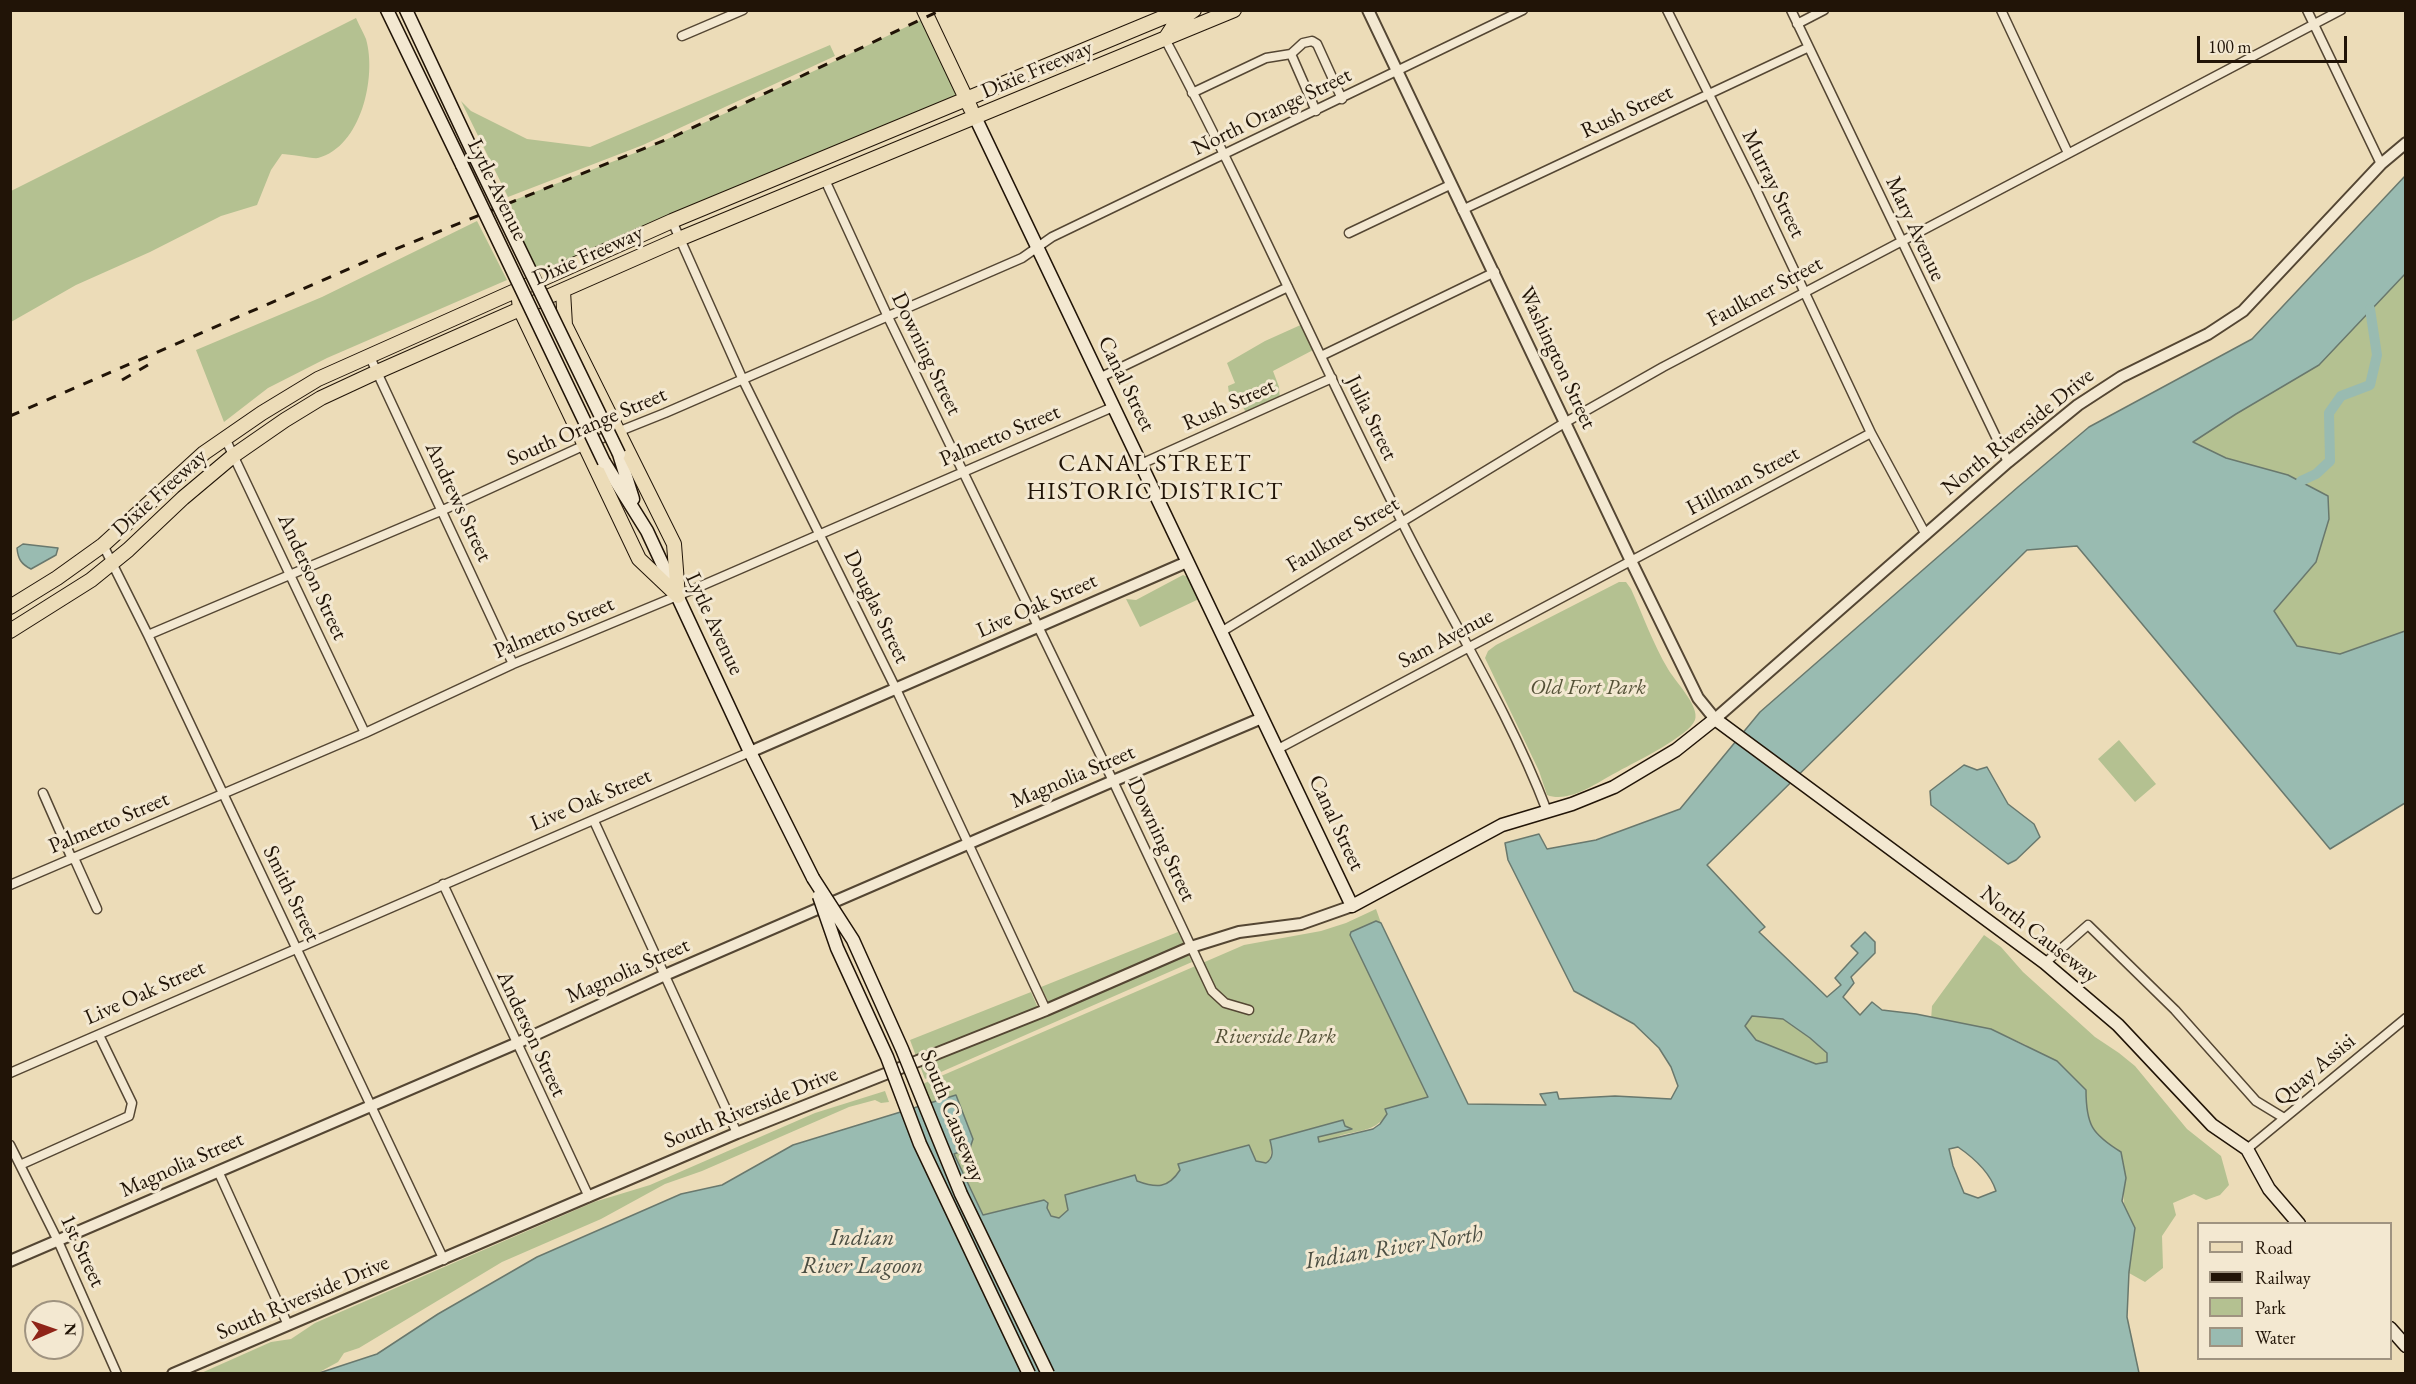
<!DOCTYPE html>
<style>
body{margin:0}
#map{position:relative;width:2416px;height:1384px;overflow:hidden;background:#ecdcb8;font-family:"EB Garamond",serif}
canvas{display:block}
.frame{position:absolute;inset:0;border:12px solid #211407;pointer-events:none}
.legend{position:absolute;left:2197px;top:1222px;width:195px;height:138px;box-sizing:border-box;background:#f3e8d1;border:2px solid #9f9380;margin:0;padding:8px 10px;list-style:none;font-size:18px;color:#211407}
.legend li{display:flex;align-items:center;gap:12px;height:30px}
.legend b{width:30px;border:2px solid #9f9380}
.north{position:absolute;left:24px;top:1300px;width:60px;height:60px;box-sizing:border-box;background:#f3e8d1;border:2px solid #9f9380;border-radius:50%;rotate:88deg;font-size:16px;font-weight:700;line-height:24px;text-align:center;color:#211407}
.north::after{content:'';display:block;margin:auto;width:21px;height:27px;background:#8f2418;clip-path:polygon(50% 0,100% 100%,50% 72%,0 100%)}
.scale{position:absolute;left:2197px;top:36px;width:150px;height:27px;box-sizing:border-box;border:3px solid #211407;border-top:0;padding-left:8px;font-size:18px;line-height:21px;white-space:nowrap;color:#211407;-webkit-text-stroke:4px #f3e8d1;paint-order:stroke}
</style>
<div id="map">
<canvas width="2416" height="1384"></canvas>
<div class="frame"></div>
<ul class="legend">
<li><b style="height:8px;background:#ecdcb8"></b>Road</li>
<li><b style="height:8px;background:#211407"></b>Railway</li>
<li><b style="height:16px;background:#b4c191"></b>Park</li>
<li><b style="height:16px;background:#99bbb1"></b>Water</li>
</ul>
<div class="north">N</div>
<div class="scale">100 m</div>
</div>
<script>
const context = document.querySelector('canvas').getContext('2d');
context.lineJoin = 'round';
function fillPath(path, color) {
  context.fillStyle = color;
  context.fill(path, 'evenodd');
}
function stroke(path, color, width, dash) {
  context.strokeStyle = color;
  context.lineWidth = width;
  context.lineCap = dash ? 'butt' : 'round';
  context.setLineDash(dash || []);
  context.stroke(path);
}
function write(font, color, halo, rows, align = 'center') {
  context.font = font + ' "EB Garamond",serif';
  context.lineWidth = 6;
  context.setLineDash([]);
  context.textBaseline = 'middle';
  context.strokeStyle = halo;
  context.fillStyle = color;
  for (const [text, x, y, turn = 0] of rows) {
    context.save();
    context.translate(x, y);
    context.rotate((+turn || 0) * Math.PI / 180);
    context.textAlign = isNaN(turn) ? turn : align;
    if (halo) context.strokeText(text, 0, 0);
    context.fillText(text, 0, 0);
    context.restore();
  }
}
fillPath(new Path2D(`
 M 927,17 L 967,100 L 538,281 L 499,206 L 645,149 L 726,113 Z
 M 356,18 C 359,25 363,32 366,39 C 377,77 361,147 318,158 C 313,159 290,154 282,154 L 271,170 L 257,205 L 221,216 L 150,252 L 76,285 L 11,322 L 11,191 Z
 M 830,45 L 835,56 L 643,145 L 508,197 L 461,101 L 471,111 L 527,139 L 590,147 Z
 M 477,221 L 507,280 L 327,358 L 268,388 L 224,422 L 196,350 L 322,297 Z
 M 2405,274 L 2405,631 L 2340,654 L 2297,646 L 2274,611 L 2316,562 L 2328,496 L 2288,475 L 2226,458 L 2193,442 C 2268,393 2342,337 2405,274 Z
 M 1305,323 L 1317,348 L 1273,371 L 1279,387 L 1280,402 L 1248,416 L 1238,398 L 1230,401 L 1228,386 L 1235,383 L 1227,363 L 1265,341 Z
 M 1183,575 L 1190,578 L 1201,598 L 1140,627 L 1126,599 L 1136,600 Z
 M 1619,582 L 1626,582 L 1631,589 C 1643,615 1653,644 1668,669 C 1674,680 1700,706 1695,720 C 1689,736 1635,762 1619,771 C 1599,781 1570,804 1547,795 L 1539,771 L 1485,658 L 1488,651 L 1496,645 Z
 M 2119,740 L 2156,784 L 2135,802 L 2098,759 Z
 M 1376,909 L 1381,923 L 1376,921 L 1350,935 L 1428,1097 L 1386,1109 L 1387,1114 C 1376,1130 1364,1130 1346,1134 C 1338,1136 1329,1140 1319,1143 L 1318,1137 L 1351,1129 L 1345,1126 L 1343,1120 L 1270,1140 C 1272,1152 1273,1169 1256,1161 L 1249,1146 L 1179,1165 L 1180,1170 C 1167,1189 1156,1188 1137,1181 L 1135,1175 L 1067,1205 C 1069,1212 1065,1214 1059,1218 L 1051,1216 L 1046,1208 L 1048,1203 L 1044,1200 L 961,1220 L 911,1089 L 1244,945 L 1321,931 L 1346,923 Z
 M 1178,932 L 1184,944 L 1049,1003 L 1041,987 Z
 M 1984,935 L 2001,947 L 2023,972 L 2095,1037 L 2119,1053 L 2135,1066 L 2187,1129 L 2221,1156 L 2229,1185 L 2220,1195 L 2206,1200 L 2194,1194 L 2173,1203 L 2176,1215 L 2162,1236 L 2163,1268 L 2145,1282 L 2129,1273 L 2135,1228 C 2122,1208 2122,1201 2126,1178 L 2098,1138 L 2086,1113 L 2026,1045 L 1991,1029 L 1941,1020 L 1931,1020 L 1932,1006 Z
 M 1188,954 L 1192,962 L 925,1079 L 920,1066 L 1053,1013 Z
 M 1031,992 L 1038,1008 L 916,1056 L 910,1040 Z
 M 1752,1016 L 1783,1019 L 1810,1038 L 1827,1053 L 1827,1062 L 1816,1064 L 1756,1040 L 1745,1026 Z
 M 885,1091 L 889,1102 L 881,1103 L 875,1100 L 849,1107 L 702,1171 L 665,1184 L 601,1219 L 502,1262 L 359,1348 L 344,1353 L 338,1362 L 316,1374 L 199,1374 L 271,1342 L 291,1339 L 315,1323 L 594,1202 L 650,1185 L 815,1113 Z`), '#b4c191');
const water = new Path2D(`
 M 2405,176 L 2405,274 L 2319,365 L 2236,414 L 2193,442 L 2226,458 L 2288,475 L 2328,496 L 2329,519 L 2316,562 L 2274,611 L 2297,646 L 2340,654 L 2405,631 L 2405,803 L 2330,849 L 2077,546 L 2027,550 L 1707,865 L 1765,927 L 1759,932 L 1827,997 L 1841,985 L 1835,978 L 1858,953 L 1851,946 L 1865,932 L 1875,942 L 1875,953 L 1851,977 L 1854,983 L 1843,997 L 1860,1015 L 1872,1002 L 1882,1010 L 1916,1014 L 1991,1029 L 2057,1061 L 2086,1090 C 2086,1125 2092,1134 2121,1152 L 2126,1178 L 2122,1201 L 2135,1228 L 2129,1272 L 2127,1317 L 2139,1373 L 316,1374 L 377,1354 L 438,1314 L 537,1257 L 681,1194 L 722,1185 L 793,1145 L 956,1095 L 973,1139 L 970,1148 L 954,1154 L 983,1215 L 1044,1200 L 1048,1203 L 1047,1208 L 1051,1216 L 1059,1218 L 1068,1210 L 1065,1195 L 1135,1175 L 1137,1181 C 1156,1188 1168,1189 1180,1170 L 1178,1164 L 1249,1145 L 1256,1161 L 1266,1163 C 1275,1157 1272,1149 1270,1140 L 1343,1120 L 1345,1126 L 1352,1129 L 1318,1137 L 1319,1142 L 1373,1129 L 1380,1124 L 1387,1114 L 1385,1109 L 1428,1097 L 1350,935 L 1351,932 L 1376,921 L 1381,923 L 1468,1104 L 1546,1105 L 1540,1094 L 1557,1092 L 1559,1099 L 1615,1096 L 1671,1099 L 1678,1086 L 1671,1067 L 1659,1048 L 1634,1024 L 1574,991 L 1508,860 L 1505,843 L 1539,834 L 1547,849 L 1596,840 L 1680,809 L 1760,712 L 2018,487 L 2089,427 L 2252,339 ZM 1752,1016 L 1783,1019 L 1810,1038 L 1827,1053 L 1827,1062 L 1816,1064 L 1756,1040 L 1745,1026 ZM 1958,1147 C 1974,1158 1990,1172 1996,1191 L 1978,1198 L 1964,1193 L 1953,1166 L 1949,1149 Z
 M 23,544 L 58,548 L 56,555 L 31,569 C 21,564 18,559 17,548 Z
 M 1964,765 L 1977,770 L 1987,767 L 2008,804 L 2034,824 L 2040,837 L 2016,860 L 2008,864 L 1931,805 L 1930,791 Z`);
fillPath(water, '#99bbb1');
stroke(water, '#69786d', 1.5);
stroke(new Path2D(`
 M 2301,481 L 2316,474 L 2330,461 L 2329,413 L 2341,396 L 2370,385 L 2377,355 L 2370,309`), '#99bbb1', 10);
const minor = new Path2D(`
 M 1667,10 L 1755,187 L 1871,433 L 1926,535
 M 1791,10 L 2008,462
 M 2001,10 L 2068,153
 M 2307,10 L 2381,164
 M 1797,24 L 1824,10
 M 682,36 L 743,10
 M 1165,39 C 1249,197 1320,361 1401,520 C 1449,617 1508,709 1547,811
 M 1291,54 L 1303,43 L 1312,41 L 1317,44 L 1342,99
 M 1192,93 L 1266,58 L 1291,54 L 1316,111
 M 825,180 L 888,317 L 1113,781 L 1212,991 L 1225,1003 L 1249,1010
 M 1462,210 L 1807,48
 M 672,221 L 743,380 L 896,689 L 1046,1010
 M 1349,233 L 1450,185
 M 369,355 L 513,664
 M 1321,356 L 1495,272
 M 1099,378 L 1288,287
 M 225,438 L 365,733
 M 1141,464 L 1332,378
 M 103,545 L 148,635 L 444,1260
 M 1221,632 L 1566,422 L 1663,367 L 2341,10
 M 148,635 L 443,510 L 585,445 L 665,413 L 1022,258 L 1052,237 L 1523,10
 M 1278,749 L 1871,433
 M 43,793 L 72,859
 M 594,821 L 737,1133
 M 74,858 L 97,909
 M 443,884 L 589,1197
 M 10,885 L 365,733 L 513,664 L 701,586 L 1113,407
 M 2045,963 L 2088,925 L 2175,1010 L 2256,1101 L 2284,1118
 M 10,1073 L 750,752
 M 10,1145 L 58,1241 L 117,1374
 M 2247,1149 L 2406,1018
 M 20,1165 L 129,1116 L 132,1103 L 99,1035
 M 218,1171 L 288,1325`);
const tertiary = new Path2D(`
 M 1368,10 L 1631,561 L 1698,698 L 1715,719 L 2008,462 L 2078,405 L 2121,377 L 2208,334 L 2243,311 L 2381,164 L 2406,143
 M 750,752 L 1187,562
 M 10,1261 L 515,1044 L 665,975 L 1113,781 L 1262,718
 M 173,1374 L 737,1133 L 1046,1010 L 1191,947 L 1239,932 L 1301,924 L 1352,906`);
const secondary = new Path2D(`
 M 387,10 L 462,165
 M 406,10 L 476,159
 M 976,119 L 1352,906 L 1502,825 L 1572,804 L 1614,787 L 1676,750 L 1715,719 L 2045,963 L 2118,1025 L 2212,1125 L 2247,1149 L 2269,1189 L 2299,1224
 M 619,454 L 633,499
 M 604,462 L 647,531 L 750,752 L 813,878
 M 2390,1328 L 2406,1346`);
const primary = new Path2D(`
 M 924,10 L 971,109
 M 1165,39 L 1174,25 L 1194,10
 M 563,291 L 565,325 L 674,544 L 678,596
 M 519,300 L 520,309 L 639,559 L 678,596
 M 10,607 L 57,578 L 103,545 L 204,453 L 262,413 L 318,379 L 672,221 L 1181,10
 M 10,631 L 91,580 L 128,550 L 183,498 L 233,456 L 285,420 L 321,398 L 377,372 L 679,239 L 1234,10`);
stroke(minor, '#544633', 11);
stroke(tertiary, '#544633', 14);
stroke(secondary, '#211407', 15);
stroke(primary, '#211407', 16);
stroke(minor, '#f3e8d1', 8);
stroke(tertiary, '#f3e8d1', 10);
stroke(secondary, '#f3e8d1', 12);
stroke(primary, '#ecdcb8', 14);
stroke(new Path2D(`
 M 122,380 L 153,362
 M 10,416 L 381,255 L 675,136 L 941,10`), '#211407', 3, [10, 10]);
const secondaryBridge = new Path2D(`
 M 476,159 L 619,454
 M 462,165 L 604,462
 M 813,878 L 853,940 L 902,1049 L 961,1194 L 1048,1374
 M 819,896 L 837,948 L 887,1057 L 920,1144 L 1029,1374`);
stroke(secondaryBridge, '#211407', 15, []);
stroke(secondaryBridge, '#f3e8d1', 12);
write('22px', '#211407', '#f3e8d1', [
 ["Dixie Freeway",1037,70,-23],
 ["North Orange Street",1272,112,-26],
 ["Rush Street",1627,112,-25],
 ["Murray Street",1773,184,64],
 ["Lytle Avenue",497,190,64],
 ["Mary Avenue",1915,229,65],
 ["Dixie Freeway",588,256,-24],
 ["Faulkner Street",1765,292,-28],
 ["Downing Street",926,354,64],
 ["Washington Street",1557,358,65],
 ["Canal Street",1126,384,64],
 ["Rush Street",1229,405,-24],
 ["Julia Street",1371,418,64],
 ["South Orange Street",587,427,-23],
 ["North Riverside Drive",2018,432,-39],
 ["Palmetto Street",1000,436,-23],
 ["Hillman Street",1743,481,-28],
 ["Dixie Freeway",160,493,-42],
 ["Andrews Street",458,502,65],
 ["Faulkner Street",1343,535,-31],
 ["Anderson Street",312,577,65],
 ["Live Oak Street",1037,606,-24],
 ["Douglas Street",876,607,64],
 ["Lytle Avenue",714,624,65],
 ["Palmetto Street",554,628,-23],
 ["Sam Avenue",1446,639,-28],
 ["Magnolia Street",1073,777,-23],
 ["Live Oak Street",591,800,-23],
 ["Palmetto Street",109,823,-23],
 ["Canal Street",1336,823,65],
 ["Downing Street",1161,840,65],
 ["Smith Street",291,894,64],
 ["North Causeway",2039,935,38],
 ["Magnolia Street",628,971,-24],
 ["Live Oak Street",145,993,-24],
 ["Anderson Street",531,1034,65],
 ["Quay Assisi",2315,1070,-40],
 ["South Riverside Drive",751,1108,-22],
 ["South Causeway",952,1116,68],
 ["Magnolia Street",182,1165,-24],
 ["1st Street",82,1251,65],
 ["South Riverside Drive",303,1298,-23]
]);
write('italic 22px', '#545137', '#f3e8d1', [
 ["Old Fort Park",1588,688],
 ["Riverside Park",1275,1037]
]);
context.letterSpacing = '1.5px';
write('24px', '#211407', '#f3e8d1', [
 ["CANAL STREET",1155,464],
 ["HISTORIC DISTRICT",1155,492]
]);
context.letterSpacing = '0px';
write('italic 24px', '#4b4e42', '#f3e8d1', [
 ["Indian",862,1238],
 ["River Lagoon",862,1266],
 ["Indian River North",1394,1248,-9]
]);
</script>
